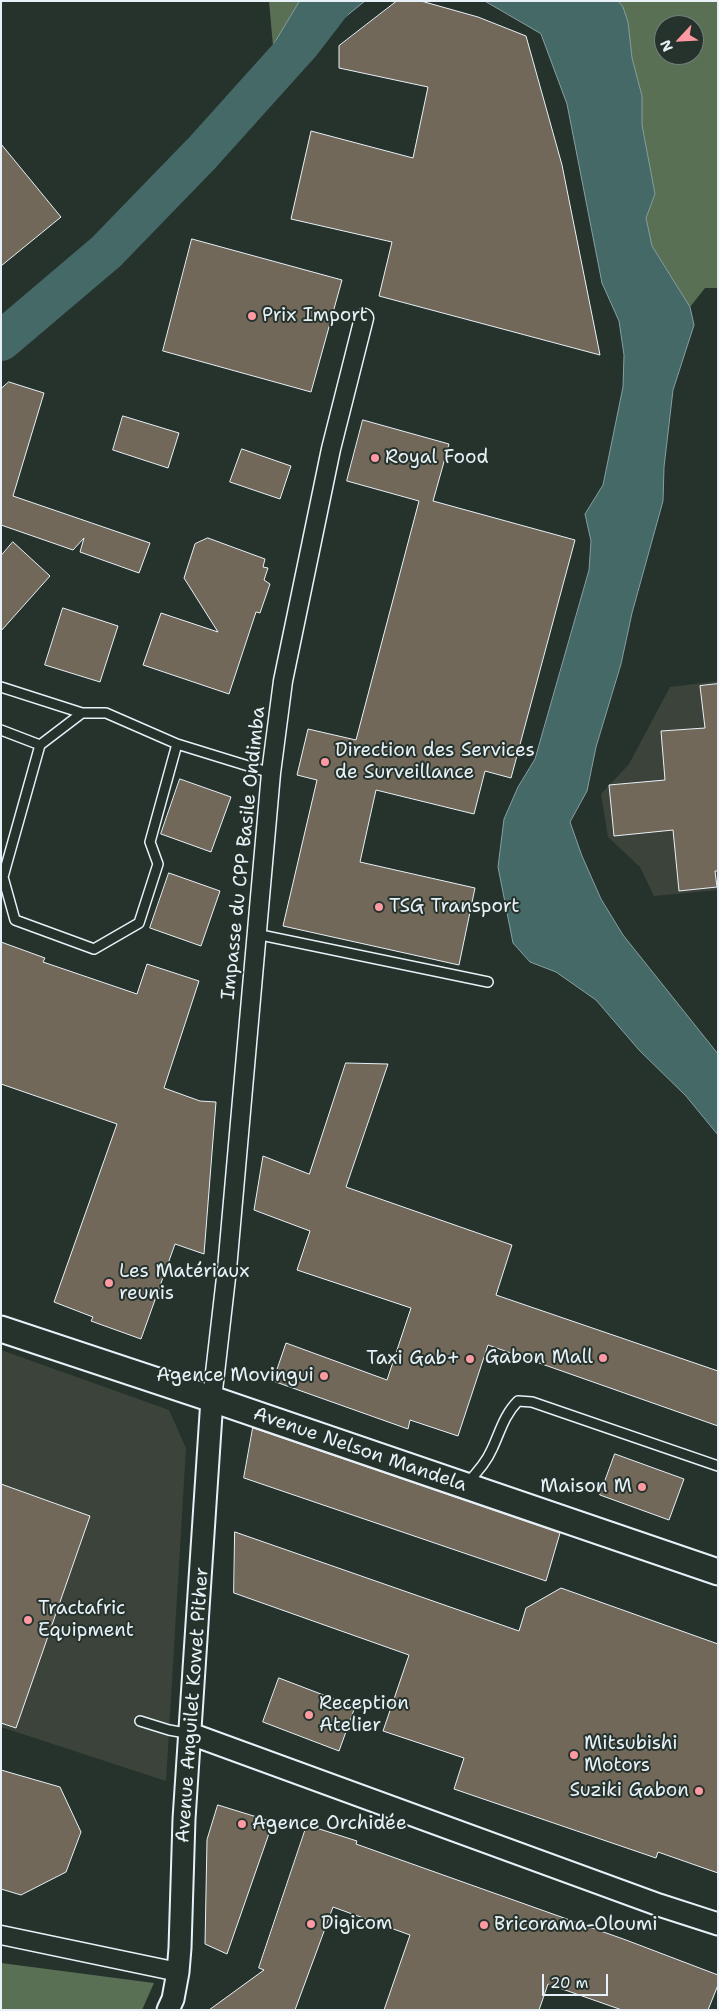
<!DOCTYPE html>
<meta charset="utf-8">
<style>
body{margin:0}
#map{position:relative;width:719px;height:2011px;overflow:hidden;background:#26332d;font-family:"Shantell Sans",sans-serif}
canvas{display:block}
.frame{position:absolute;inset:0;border:2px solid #e8f1f8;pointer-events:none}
.north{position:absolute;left:654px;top:15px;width:50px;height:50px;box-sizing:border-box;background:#26332d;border:1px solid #747f7e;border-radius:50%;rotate:245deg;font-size:14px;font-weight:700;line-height:20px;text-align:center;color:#e8f1f8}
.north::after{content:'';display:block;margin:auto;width:18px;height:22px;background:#ff9aa2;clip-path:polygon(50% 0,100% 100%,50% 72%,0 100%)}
.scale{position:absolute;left:542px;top:1974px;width:66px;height:22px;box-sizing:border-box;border:2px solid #e8f1f8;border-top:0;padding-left:6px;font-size:15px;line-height:18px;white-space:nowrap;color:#e8f1f8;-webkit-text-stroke:4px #26332d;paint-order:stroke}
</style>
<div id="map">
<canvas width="719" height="2011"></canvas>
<div class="frame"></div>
<div class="north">N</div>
<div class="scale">20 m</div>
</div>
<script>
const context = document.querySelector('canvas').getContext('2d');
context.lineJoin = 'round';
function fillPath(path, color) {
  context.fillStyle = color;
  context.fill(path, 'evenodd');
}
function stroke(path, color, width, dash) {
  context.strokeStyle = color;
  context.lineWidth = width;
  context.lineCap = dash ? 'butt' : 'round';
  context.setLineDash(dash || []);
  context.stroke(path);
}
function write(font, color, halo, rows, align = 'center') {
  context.font = font + ' "Shantell Sans",sans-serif';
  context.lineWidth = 4;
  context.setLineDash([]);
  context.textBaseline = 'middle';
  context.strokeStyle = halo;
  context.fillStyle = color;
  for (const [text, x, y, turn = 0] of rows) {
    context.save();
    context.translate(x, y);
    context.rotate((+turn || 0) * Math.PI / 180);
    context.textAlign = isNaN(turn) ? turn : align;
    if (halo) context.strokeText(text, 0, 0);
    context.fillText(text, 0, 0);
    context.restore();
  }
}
fillPath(new Path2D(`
 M 718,681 L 718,890 L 654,896 L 640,867 L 608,837 L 601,794 L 629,764 L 670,687 Z
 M 1,1350 L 169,1410 L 186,1448 L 166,1781 L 1,1727 Z`), '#3c433a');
fillPath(new Path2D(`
 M 269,1 L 300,1 L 273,46 Z
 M 618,1 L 718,1 L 718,288 L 705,288 L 690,307 L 652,246 L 646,218 L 655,194 L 642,125 L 642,96 L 632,58 L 628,22 L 623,7 ZM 664,25 L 694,25 L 694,55 L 664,55 Z
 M 1,1963 L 154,1983 L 142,2010 L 1,2010 Z`), '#5a7055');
const water = new Path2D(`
 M 300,1 L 365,1 L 334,26 L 322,44 L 311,57 L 273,46 Z
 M 485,1 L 618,1 L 623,7 L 628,22 L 632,58 L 642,96 L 642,125 L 655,194 L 646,218 L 652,246 L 690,307 L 694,325 L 673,390 L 664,467 L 663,501 L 632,613 L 621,664 L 596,747 L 587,791 L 570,822 L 582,856 L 601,899 L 623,935 L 718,1054 L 718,1135 L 686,1096 L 639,1050 L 596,1000 L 556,972 L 530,962 L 513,943 L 498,867 L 504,819 L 518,787 L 535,759 L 589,570 L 591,541 L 585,514 L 603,485 L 623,387 L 624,355 L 619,321 L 602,283 L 567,104 L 541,34 Z`);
fillPath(water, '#446967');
stroke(water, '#869fa1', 1);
stroke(new Path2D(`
 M 1,341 L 106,252 L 202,153 L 300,44 L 333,1`), '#446967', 40);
const building = new Path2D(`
 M 397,1 L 421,1 L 478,17 L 526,36 L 562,165 L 600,355 L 379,296 L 392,242 L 291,219 L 311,131 L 413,158 L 428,87 L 339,68 L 339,46 Z
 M 1,144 L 61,217 L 1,266 Z
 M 192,239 L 342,280 L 311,392 L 163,351 Z
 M 9,382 L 44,393 L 13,496 L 150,543 L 139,573 L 80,552 L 84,538 L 73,550 L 1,525 L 1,389 Z
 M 123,416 L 179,433 L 168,468 L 113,450 Z
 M 363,420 L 449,444 L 433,501 L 575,540 L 511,778 L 485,771 L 474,814 L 376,790 L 360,862 L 475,888 L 459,965 L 283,926 L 317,780 L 297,775 L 308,729 L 356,740 L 419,501 L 347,481 Z
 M 242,449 L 291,466 L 280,499 L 230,482 Z
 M 208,538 L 265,559 L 263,567 L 268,568 L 264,580 L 270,584 L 260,613 L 256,612 L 229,694 L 143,665 L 161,613 L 218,632 L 184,578 L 195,544 Z
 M 13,542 L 50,576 L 1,631 L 1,556 Z
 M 63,608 L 118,626 L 100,682 L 45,665 Z
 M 718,684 L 718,871 L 715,871 L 717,887 L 679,891 L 673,830 L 614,836 L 609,785 L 665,780 L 661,731 L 705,728 L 700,686 Z
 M 180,779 L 231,797 L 211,852 L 161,834 Z
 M 169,873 L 220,891 L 201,946 L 150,928 Z
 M 1,942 L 45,958 L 43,962 L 137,994 L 147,964 L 199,981 L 164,1088 L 200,1101 L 216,1102 L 204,1254 L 175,1244 L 141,1339 L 91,1321 L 93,1317 L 54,1302 L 117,1124 L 1,1084 Z
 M 346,1063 L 388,1064 L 346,1187 L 512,1245 L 496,1295 L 718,1371 L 718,1426 L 488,1345 L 458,1436 L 410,1420 L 408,1429 L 273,1381 L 286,1343 L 387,1380 L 411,1308 L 297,1270 L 310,1231 L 254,1210 L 263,1156 L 309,1174 Z
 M 253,1428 L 560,1533 L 546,1581 L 244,1478 Z
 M 615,1454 L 684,1479 L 669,1520 L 600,1495 Z
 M 1,1484 L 90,1516 L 16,1728 L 1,1723 Z
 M 235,1532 L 519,1631 L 526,1608 L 561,1588 L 718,1644 L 718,1873 L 658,1852 L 656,1858 L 454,1789 L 464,1758 L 383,1731 L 409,1655 L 234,1593 Z
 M 279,1678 L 355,1707 L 339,1751 L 263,1722 Z
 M 1,1770 L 60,1787 L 81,1832 L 66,1872 L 21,1895 L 1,1889 Z
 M 218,1805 L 273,1822 L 227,1954 L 205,1944 L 207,1840 Z
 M 307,1825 L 357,1841 L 356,1844 L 626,1940 L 718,1975 L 718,1985 L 708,2010 L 622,2010 L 548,1984 L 539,2010 L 384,2010 L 410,1935 L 333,1907 L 295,2010 L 209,2010 L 264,1970 L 259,1968 Z`);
fillPath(building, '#716859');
stroke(building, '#e8f1f8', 1);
const service = new Path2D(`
 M 1,687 L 82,713
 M 1,730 L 40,745 L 82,713 L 106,713 L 177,744 L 271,773
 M 40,745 L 3,877 L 15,920 L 94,949 L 139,923 L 158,864 L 150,842 L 177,744
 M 256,934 L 488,982
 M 466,1484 C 477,1473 486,1463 492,1449 C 500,1432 504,1415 518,1401 L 532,1402 L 718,1466
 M 140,1721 L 169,1730 L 191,1734`);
const minor = new Path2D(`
 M 212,1399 L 227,1269 L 271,773 L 283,681 L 331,449 L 364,318
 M 1,1935 L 178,1972`);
const tertiary = new Path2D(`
 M 191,1734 L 659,1905 L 718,1924
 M 168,2010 L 173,1999 L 178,1972 L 180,1948 L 184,1819 L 212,1399`);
const secondary = new Path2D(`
 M 1,1329 L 212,1399 L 718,1572`);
stroke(service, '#e8f1f8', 12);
stroke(minor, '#e8f1f8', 21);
stroke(tertiary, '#e8f1f8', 25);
stroke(secondary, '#e8f1f8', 29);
stroke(service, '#26332d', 9);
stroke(minor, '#26332d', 18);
stroke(tertiary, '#26332d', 21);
stroke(secondary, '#26332d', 25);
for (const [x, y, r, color] of [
 [252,316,5,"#ff9aa2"],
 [375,458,5,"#ff9aa2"],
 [325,762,5,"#ff9aa2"],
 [379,907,5,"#ff9aa2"],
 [109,1283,5,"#ff9aa2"],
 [603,1358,5,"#ff9aa2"],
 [470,1359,5,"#ff9aa2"],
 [324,1376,5,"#ff9aa2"],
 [642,1487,5,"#ff9aa2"],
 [28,1620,5,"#ff9aa2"],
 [309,1715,5,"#ff9aa2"],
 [574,1755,5,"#ff9aa2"],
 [699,1791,5,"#ff9aa2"],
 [242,1824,5,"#ff9aa2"],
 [311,1924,5,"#ff9aa2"],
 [484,1925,5,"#ff9aa2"]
]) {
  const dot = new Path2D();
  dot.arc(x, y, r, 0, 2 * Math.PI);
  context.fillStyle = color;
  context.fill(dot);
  stroke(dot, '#26332d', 2);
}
write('19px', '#e8f1f8', '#26332d', [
 ["Prix Import",262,316],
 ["Royal Food",385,458],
 ["Direction des Services",335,751],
 ["de Surveillance",335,773],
 ["TSG Transport",389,907],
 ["Les Matériaux",119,1272],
 ["reunis",119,1294],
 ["Gabon Mall",593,1358,"right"],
 ["Taxi Gab+",460,1359,"right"],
 ["Agence Movingui",314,1376,"right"],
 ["Maison M",632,1487,"right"],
 ["Tractafric",38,1609],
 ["Equipment",38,1631],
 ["Reception",319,1704],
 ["Atelier",319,1726],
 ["Mitsubishi",584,1744],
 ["Motors",584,1766],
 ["Suziki Gabon",689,1791,"right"],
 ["Agence Orchidée",252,1824],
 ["Digicom",321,1924],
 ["Bricorama-Oloumi",494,1925]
], 'left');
write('19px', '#e8f1f8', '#26332d', [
 ["Impasse du CPP Basile Ondimba",244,853,-84],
 ["Avenue Nelson Mandela",360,1450,19],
 ["Avenue Anguilet Kowet Pither",193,1705,-86]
]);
</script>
